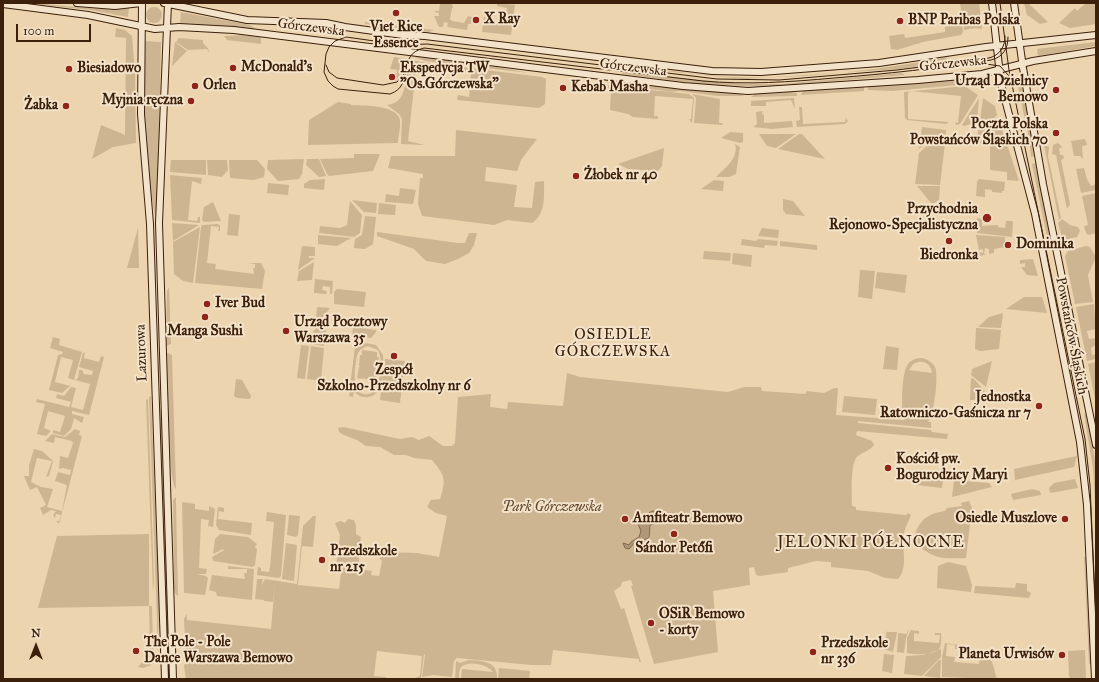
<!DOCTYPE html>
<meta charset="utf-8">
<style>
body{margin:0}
#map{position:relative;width:1099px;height:682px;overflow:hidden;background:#ecd4ae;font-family:"IM FELL Great Primer",serif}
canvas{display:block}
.frame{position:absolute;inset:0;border:4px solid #3c200c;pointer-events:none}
.north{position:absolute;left:16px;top:626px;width:40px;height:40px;-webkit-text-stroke:3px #f3e3ca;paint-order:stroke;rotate:0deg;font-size:11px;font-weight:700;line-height:16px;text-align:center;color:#3c200c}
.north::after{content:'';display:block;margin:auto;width:14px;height:18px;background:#3c200c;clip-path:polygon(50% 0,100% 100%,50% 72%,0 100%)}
.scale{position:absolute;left:16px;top:24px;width:75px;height:18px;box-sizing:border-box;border:2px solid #3c200c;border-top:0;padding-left:5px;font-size:12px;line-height:14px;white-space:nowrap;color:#3c200c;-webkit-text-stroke:3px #f3e3ca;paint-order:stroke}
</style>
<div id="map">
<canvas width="1099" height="682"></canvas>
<div class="frame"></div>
<div class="north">N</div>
<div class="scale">100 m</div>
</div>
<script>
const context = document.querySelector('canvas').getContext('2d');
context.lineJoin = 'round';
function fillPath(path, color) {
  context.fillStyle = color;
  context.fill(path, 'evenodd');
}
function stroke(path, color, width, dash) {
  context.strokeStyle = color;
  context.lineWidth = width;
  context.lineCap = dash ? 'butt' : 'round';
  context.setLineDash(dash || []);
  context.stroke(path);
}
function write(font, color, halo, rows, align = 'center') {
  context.font = font + ' "IM FELL Great Primer",serif';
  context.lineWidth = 4;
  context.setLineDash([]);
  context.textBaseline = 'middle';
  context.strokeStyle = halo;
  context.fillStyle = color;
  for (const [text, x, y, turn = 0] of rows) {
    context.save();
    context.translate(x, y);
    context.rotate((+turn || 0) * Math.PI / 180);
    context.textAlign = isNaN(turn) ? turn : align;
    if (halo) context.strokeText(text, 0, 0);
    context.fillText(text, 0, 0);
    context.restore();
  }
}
fillPath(new Path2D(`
 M 22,3 C 57,3 94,12 129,8 L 128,17 L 91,10 Z
 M 436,3 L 452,3 L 453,8 L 452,8 L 450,19 L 452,21 L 464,23 L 468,16 L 472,17 L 471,24 L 468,24 L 467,30 L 447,27 L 448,23 L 444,22 L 443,27 L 439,27 L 434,16 L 439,16 L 439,13 L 435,12 L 435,11 L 439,11 L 440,4 Z
 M 497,3 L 515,5 L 511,35 L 482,32 L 484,17 L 487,18 L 486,23 L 505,25 L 507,8 L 497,6 Z
 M 960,3 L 979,3 L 982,29 L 975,28 L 964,30 Z
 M 1024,3 L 1028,3 L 1048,22 L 1040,24 L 1027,15 Z
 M 1086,3 L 1096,3 L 1096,24 L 1070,28 L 1059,23 L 1075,8 L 1077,11 Z
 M146 15a8 8 0 1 1 16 0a8 8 0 1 1-16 0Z
 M 181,12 L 250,25 L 259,31 L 236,27 L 180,24 Z
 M 365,22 L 434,30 L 429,32 L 365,24 Z
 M 958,22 L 962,24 L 963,32 L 961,35 L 923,42 L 897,50 L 891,49 L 889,36 L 904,34 L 905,38 L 945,32 L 945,27 Z
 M 116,28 L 125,30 L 132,36 L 135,73 L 136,143 L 113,147 L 92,159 L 101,125 L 125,135 L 126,38 L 115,37 Z
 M 243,35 L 261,37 L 261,44 L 227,40 L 224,36 Z
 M 179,38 L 203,40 L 203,43 L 208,48 L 209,53 L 207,49 L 188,50 L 176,42 Z
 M 145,41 L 161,42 L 159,149 L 156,221 L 151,194 L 145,132 Z
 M 175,42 L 187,51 L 172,66 Z
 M 1096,42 L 1096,46 L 1038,56 L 1037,49 Z
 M 412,56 L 498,67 L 529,73 L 425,61 Z
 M 394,57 L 406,59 L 404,71 L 395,81 L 397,70 L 390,69 Z
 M 947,57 L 946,60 L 919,64 L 919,66 L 899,69 L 744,79 L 623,67 L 624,65 C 660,69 696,75 732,77 C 801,80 880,70 947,57 Z
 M 409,59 L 421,62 L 542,77 L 546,79 L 545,104 L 539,108 L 457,100 L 458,95 L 469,97 L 471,72 L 420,67 L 416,69 L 408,141 L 425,145 L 401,144 L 402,119 L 399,114 L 387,105 C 410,103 404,74 409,59 Z
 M 623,72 L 743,84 L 782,84 L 902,73 L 905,75 L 765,87 L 699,84 L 622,74 Z
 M 984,78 L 980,83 L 892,91 L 868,90 L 868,87 Z
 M 1021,81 L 1035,156 L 1031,157 L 1029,139 L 1017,82 Z
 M 584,83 L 689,94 L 694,98 L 692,123 L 689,119 L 691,119 L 693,99 L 655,96 L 654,116 L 658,116 L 658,119 L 633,117 L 628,114 L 610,110 L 611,90 L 584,87 Z
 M 640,84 L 740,94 L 744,96 L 718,96 L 679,91 L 671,92 L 624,85 Z
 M 965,86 L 978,95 L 960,124 L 956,125 L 955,122 L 958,123 L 961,96 L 910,91 L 908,93 L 908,119 L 949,122 L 946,124 L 907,120 L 905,118 L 904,92 Z
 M 864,87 L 864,91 L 801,95 L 803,91 Z
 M 790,92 L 797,93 L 797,96 L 751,97 L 755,94 Z
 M 692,94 L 720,99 L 719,123 L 723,123 L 722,125 L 694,123 L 696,98 Z
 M 794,98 L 795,109 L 791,100 L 766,102 L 766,106 L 751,106 L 751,101 Z
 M 979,98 L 977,122 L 964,126 L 962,125 Z
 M 983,98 L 995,106 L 997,115 L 994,118 L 980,121 Z
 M 338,102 L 351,104 L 351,105 C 362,106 391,104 399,117 C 402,123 398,136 398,143 L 308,145 L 309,120 Z
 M 799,107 L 802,107 L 803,124 L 845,122 L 846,118 L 848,121 L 845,124 L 797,127 L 796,121 L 800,120 Z
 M 763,111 L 762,114 L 764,115 L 764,123 L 792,121 L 793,127 L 772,129 L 753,127 L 757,124 L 756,112 Z
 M 995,121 L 996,123 L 1000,123 L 1019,181 L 1007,180 L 1007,172 L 990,170 L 990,144 L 979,143 L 977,138 L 979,126 Z
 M 922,127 L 946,130 L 946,134 L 935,137 L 919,149 Z
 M 456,130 L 537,139 L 521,160 L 517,171 L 486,167 L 485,181 L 517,185 L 514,207 L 532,208 L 535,182 L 544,181 C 544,196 546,214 532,223 L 507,220 L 494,225 L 422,216 L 418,204 L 420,178 L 423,178 L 423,174 L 388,168 L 391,156 L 455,156 Z
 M 730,132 L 743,133 L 743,142 L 740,143 L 721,138 Z
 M 759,134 L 796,134 L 776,148 L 767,146 Z
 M 799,134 L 802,134 L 825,159 L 778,149 Z
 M 946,135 L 940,185 L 915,184 L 919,153 L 931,142 Z
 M 1085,139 L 1087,145 L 1082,146 L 1083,159 L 1080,156 L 1074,156 L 1071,141 Z
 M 1058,143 L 1062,147 L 1059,149 L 1060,155 L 1063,155 L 1064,158 L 1061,160 L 1070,204 L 1067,209 L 1056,155 L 1052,154 L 1053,145 Z
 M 735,144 L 740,147 L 736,174 L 729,177 L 716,177 C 725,168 739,158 735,144 Z
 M 1044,145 L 1049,147 L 1048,156 L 1061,218 L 1059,220 Z
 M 664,148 L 662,166 L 658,171 L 628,169 L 618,164 Z
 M 354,154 L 380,154 L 373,171 L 329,176 L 327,174 L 320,159 L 354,158 Z
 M 304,159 L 302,174 L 299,179 L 278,181 L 267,169 L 268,160 Z
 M 307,159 L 319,159 L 326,176 L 319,177 L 306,165 Z
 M 171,160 L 206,160 L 206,175 L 170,172 Z
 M 207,160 L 227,160 L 228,170 L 222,177 L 208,175 Z
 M 229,160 L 257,160 L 265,169 L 264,177 L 254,180 L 230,178 Z
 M 1036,163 L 1050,236 L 1047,237 L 1032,164 Z
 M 1084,168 L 1087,179 L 1091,186 L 1096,184 L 1096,190 L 1081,193 L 1076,169 Z
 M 170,175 L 202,178 L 201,184 L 192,181 L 188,220 L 197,221 L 198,217 L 200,217 L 200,223 L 172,220 Z
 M 325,179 L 324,190 L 304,188 L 304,184 L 310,180 Z
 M 979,179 L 1005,182 L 1004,191 L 1002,191 L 1002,193 L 992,192 L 992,190 L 985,189 L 985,197 L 976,196 L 977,182 Z
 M 714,180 L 724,181 L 723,191 L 701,189 Z
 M 268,183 L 289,185 L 288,195 L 267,193 Z
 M 917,186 L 940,186 L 939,200 L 934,203 L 931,203 Z
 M 400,188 L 416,190 L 413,204 L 385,202 L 386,194 L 399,196 Z
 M 1096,193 L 1096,233 L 1088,235 L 1086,233 L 1084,226 L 1088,225 L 1082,196 Z
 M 783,199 L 793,201 L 805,216 L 786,214 L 783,210 Z
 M 352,200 L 377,203 L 376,213 L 364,212 Z
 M 350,201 L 362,215 L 360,233 L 354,237 L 319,233 L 320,226 L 340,228 L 347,225 Z
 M 213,202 L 221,221 L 204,222 L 202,220 L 204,207 Z
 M 379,203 L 396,205 L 395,215 L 378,214 Z
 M 229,214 L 240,215 L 238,236 L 227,235 Z
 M 365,216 L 376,217 L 373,244 L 365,249 L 354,248 L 355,239 L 362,235 Z
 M 977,218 L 982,219 L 982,226 L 998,225 L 998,227 L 1005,228 L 1006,221 L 1013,221 L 1012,237 L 977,233 Z
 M 1062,219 L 1070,225 L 1078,227 L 1080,231 L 1077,237 L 1064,240 L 1062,238 L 1058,223 Z
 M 172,223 L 199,225 L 173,241 Z
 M 217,224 L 220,225 L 220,231 L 218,231 L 219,227 L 211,226 L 207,263 L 216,264 L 215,269 L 254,274 L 253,268 L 255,268 L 255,264 L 248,263 L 261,263 L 265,271 L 262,289 L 195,283 L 201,227 L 202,225 Z
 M 200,227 L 193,283 L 183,281 L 174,274 L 173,242 Z
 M 138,228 L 139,268 L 127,268 Z
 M 762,228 L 779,230 L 778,238 L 758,236 Z
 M 377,232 L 458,243 L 465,243 L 469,233 L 477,233 L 474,245 L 469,253 L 458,259 L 445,264 L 426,261 L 414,249 L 377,236 Z
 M 318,235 L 351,238 L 337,246 L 318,244 Z
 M 976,235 L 1005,237 L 1005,247 L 994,249 L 994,253 L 989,254 L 989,249 L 985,248 L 984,254 L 987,254 L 980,256 L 979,252 L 983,253 L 983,249 L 979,250 Z
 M 742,239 L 756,241 L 758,239 L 778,241 L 777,246 L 765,245 L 764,248 L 741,245 Z
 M 780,241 L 817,245 L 817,250 L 780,246 Z
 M 302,246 L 315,247 L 315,256 L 309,256 L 309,258 L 315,258 L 298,270 Z
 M 1086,246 L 1090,247 L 1096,257 L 1088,275 L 1093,302 L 1075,304 L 1065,256 L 1068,251 Z
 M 704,251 L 731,253 L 730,261 L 703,259 Z
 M 733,253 L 752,255 L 751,267 L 732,264 Z
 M 1033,259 L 1038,276 L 1027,275 L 1021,267 L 1025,267 L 1025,263 L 1020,264 L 1020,260 Z
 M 314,262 L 312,280 L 297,281 L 299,271 Z
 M 860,270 L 875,271 L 872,299 L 858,297 Z
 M 877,272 L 907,275 L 905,293 L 875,288 Z
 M 315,279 L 333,281 L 332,294 L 330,294 L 330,287 L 323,286 L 322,290 L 327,291 L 326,294 L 314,293 Z
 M 169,287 L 171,344 L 166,346 L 167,291 Z
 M 337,289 L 366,292 L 364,307 L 334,304 L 334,292 Z
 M 1024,297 L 1042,297 L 1047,313 L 1006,309 Z
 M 1094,304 L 1096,329 L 1087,331 L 1089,339 L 1096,338 L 1096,345 L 1091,348 L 1092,355 L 1096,354 L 1096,359 L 1087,361 L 1076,307 Z
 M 317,307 L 330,308 L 315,327 L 313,327 L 312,319 L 316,319 Z
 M 1003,313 L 1001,328 L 978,327 L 989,317 Z
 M 353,327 L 376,330 L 376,332 L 371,338 L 352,336 Z
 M 316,328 L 326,330 L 324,346 L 311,344 L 313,332 Z
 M 976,328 L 1001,330 L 999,349 L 980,351 L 975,349 Z
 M 53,337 L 60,339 L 59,345 L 82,352 L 74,380 L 68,378 L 73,360 L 61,357 L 55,382 L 70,386 L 62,393 L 49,390 L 58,355 L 62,354 L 63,352 L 50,348 Z
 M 356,338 L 359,338 L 359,342 L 376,345 L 383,355 C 384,368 384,396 368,397 C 362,398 357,395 354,391 L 353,397 L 349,396 ZM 368,346 L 378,350 C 385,362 379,409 357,390 C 353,384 355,360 358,353 C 360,349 364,347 368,346 Z
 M 301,345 L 309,346 L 305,379 L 297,378 Z
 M 311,346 L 324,348 L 321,381 L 307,379 Z
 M 886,346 L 899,348 L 897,370 L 883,369 Z
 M 362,350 L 377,352 L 377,357 L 379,357 L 377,368 L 376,368 L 377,370 L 376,380 L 357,378 L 359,367 L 361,366 L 359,366 L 360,355 L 362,355 Z
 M 85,352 L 84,358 L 99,362 L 101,356 L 104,357 L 89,415 L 72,411 L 72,414 L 84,417 L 82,423 L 74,418 L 71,429 L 64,436 L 53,433 L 53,430 L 60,432 L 65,416 L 48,411 L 44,428 L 51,431 L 46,436 L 37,434 L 45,404 L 36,402 L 37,399 L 69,407 L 71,402 L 56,398 L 57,394 L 64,396 L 71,387 L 76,388 L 71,407 L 83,410 L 90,384 L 75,380 L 78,378 L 79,370 L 82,370 L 84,374 L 92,375 L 93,371 L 79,367 L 83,353 Z
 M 166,352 L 172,355 L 176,489 C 168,482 167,370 166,352 Z
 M 922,358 C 927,359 932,362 935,367 C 939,376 934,414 928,422 L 931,422 L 931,428 L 858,421 L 858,423 L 931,430 L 932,432 L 948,434 L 947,439 L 857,431 L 856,435 L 872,441 L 874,445 C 870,451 862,452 857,457 C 850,464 852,496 852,506 L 856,507 L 856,510 L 906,515 L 908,513 L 911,515 C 909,521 905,527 904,533 C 901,545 909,568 898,579 L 885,578 L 868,571 L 831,567 L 831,562 L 816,561 L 788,568 L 788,572 L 760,576 L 756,575 L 754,567 L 749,568 L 750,585 L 713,591 L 718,652 L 654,664 L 631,586 L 633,586 L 631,580 L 622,582 L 621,586 L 614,591 L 621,609 L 624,608 L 641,662 L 639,662 L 639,659 L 553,650 L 551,665 L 531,665 L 457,658 L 454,661 L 452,677 L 433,675 L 422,677 L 425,655 L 424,654 L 421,678 L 413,679 L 420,676 L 422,656 L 377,651 L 374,676 L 386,677 L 386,679 L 186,679 L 184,666 L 186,661 L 184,619 L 187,614 L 187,620 L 271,629 L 275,584 L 273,602 L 264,601 L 264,600 L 255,599 L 257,579 L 263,579 L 262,585 L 265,579 L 297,584 L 303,526 L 313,516 L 316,516 L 313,547 L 302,546 L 298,585 L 339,589 L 341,573 L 336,572 L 336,567 L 340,535 L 335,523 L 341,521 L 345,523 L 348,519 L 354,520 L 356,526 L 356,534 L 361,537 L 359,549 L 359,569 L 372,571 L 371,575 L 379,576 L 382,561 L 380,559 L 379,554 L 381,552 L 417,553 L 439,557 L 447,516 L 436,513 L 427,507 L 431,500 L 440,499 C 447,478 444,475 432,460 L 414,458 L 406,455 L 394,455 L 380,447 L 366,446 L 357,440 L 344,435 L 339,432 L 338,428 L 343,427 L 400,439 L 412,437 L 419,440 L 429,436 L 443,446 L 452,446 L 455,443 L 458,397 L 491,394 L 490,407 L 507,409 L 508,402 L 563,406 L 567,373 L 580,377 L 728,392 L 744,387 L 761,387 L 762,391 L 805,394 L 807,391 L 824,393 L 834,388 L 838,388 L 836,415 L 904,420 C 901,410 901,373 908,364 C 912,359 917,358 922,358 ZM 918,362 C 926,361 931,365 932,373 L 909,370 L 913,364 Z
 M 385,359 L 405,361 L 400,403 L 380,400 Z
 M 992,361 L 986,387 L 971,375 L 972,369 Z
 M 1096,362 L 1096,404 L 1088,364 Z
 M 973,378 L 985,391 L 974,400 L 970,400 L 971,379 Z
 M 236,379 L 242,380 L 251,396 L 250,399 L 237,398 L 234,396 Z
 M 151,396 L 159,600 L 158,651 L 149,397 Z
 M 844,396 L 877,399 L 875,415 L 842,412 Z
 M 148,399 L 154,582 L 153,591 L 146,400 Z
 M 159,400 L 162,419 L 168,614 L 167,614 L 165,594 Z
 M 1087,413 L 1096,466 L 1096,522 L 1093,468 L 1084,414 Z
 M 75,429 L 80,431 L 79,435 L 82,436 L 59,524 L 56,521 L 59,521 L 61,515 L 56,514 L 55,518 L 53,515 L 56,511 L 51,510 L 43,515 L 40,508 L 46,505 L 37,487 L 30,490 L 24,476 L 29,476 L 29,465 L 34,449 L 42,451 L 53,461 L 49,476 L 46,477 L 52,461 L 37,458 L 31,482 L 41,487 L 53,489 L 47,507 L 62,511 L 67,485 L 55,481 L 58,472 L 70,475 L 71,470 L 63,468 L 59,469 L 60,456 L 68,458 L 73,443 L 72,441 L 55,437 L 54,443 L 45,441 L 52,434 L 65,437 Z
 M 1077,456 L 1074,467 L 1015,480 L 1014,469 Z
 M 917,472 L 944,475 L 942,488 L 916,485 Z
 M 1075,479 L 1078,488 L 1050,493 L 1049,488 L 1054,483 Z
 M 954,480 L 989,483 L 992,487 L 952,497 Z
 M 1032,489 L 1040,491 L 1041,495 L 1013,500 L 1011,494 Z
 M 176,497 L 176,502 L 178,596 L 175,593 L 174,589 L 173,500 Z
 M 969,501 L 972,508 L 966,558 C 938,559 937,559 913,543 C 917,523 924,514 945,511 L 947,508 L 962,506 L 961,503 Z
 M 182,502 L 195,504 L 195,509 L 209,511 L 209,506 L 215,509 L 213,527 L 208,526 L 209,520 L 201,519 L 199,568 L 207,569 L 206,574 L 197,574 L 206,576 L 208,578 L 205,595 L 184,593 Z
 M 218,507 L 224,508 L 224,512 L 219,511 L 218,519 L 252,523 L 251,535 L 219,530 L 216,525 Z
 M 267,512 L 286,515 L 281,576 L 279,578 L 257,575 L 258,567 L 261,568 L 261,571 L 269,572 L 270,567 L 274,522 L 266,521 Z
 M 289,515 L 300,516 L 298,535 L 296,537 L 287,535 Z
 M 149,534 L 149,606 L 152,606 L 153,648 L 155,654 L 151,665 L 143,668 L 138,667 L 150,652 L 149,606 L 38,608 L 57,536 Z
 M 220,534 L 248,537 L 257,544 L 255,547 L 257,549 L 255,565 L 253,567 L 213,561 L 212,557 L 224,550 L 223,549 L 213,554 L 215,539 Z
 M 286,543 L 297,545 L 294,581 L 282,579 Z
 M 1084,557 L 1086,557 L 1091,664 L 1089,664 Z
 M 948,562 L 966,566 L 972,585 L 971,592 L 937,588 L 938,566 Z
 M 228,566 L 254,569 L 252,600 L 217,596 L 216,592 L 209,590 L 212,575 L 245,579 L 244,573 L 247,573 L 247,569 L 228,569 Z
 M 1016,583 L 1027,584 L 1027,591 L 1031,593 L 1029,598 L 974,593 L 975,586 L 1015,588 Z
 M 887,629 L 887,632 L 897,632 L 893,652 L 884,649 Z
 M 908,630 L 909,630 L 906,638 L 904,653 L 897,652 L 898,633 L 907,634 Z
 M 911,630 L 919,631 L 919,634 L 914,633 L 914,641 L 939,643 L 940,635 L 935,635 L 935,633 L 941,633 C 941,637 942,646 939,649 C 933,655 915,655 907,653 L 907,638 Z
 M 945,643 L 959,645 L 958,649 L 955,649 L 955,645 L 947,644 L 946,656 L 955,657 L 954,662 L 979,664 L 980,657 L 975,656 L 975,654 C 995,656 992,664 997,679 L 942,677 L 942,657 Z
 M 941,649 L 941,657 L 922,676 L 904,674 L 906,656 L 923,655 Z
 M 1085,650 L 1086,679 L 1071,679 L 1069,676 L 1068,651 Z
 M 884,654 L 894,655 L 892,673 L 882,671 Z
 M 469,660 C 483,661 498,661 497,679 L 461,679 L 462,669 L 493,672 C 488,664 465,659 460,669 C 459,672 459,676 459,679 L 455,679 L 456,661 L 460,663 Z
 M 939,660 L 941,660 L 940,678 L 924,676 Z
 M 499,668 L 530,671 L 529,679 L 498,679 Z`), '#ceb592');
const water = new Path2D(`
 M 653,511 L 658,513 L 659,518 L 656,523 L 650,525 C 649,542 651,537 635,542 L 629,549 L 625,548 L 623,543 L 629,545 L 631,542 L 639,537 L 641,531 L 638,524 L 641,520 L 644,520 L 649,513 Z`);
fillPath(water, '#b09777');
stroke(water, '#82674c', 1);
const secondary = new Path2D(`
 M 77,3 L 115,6 L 141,3
 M 142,3 L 141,114 L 150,224 L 165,679
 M 164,3 L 247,20 L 326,23 L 345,27 L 403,35 L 425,36 L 712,71 L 761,72 L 879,63 L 986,47 L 1096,35
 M 168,3 L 159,223 L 173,679
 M 992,3 L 1001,84 L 1035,214 L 1080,442 L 1087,505 L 1095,679
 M 1014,3 L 1023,68 L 1043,184 L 1096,445
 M 3,4 L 88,15 L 155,29 L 179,27 L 234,30 L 569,72 L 683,86 L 748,91 L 918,80 L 982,74 L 1033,61 L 1096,51`);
stroke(secondary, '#3c200c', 8);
stroke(secondary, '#f3e3ca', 6);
stroke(new Path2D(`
 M 1000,3 L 1009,70 L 1085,439 L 1090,485 L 1096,619
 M 1005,36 C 1005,47 1000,55 989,58 L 897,70 L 779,80 L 717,79 L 427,44 L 403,45 L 346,37 L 335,41 L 329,47 L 326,54 L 324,72 L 328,81 L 333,86 L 338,89 L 390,94 C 416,85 395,55 424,48 L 703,81 C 747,85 790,82 834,78 C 886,74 939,68 991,60 C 1003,57 1008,49 1008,37
 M 986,64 L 1000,66 L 1009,76
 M 326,65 L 329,72 L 337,78 L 383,85 L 397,82 L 404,74`), '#3c200c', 1);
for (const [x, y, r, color] of [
 [396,13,4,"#8f2418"],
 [476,20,4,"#8f2418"],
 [900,21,4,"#8f2418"],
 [233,68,4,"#8f2418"],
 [69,69,4,"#8f2418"],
 [392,77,4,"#8f2418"],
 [195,86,4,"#8f2418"],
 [563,88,4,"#8f2418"],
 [1056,90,4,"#8f2418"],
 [191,101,4,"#8f2418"],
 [66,106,4,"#8f2418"],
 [1056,133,4,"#8f2418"],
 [576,176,4,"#8f2418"],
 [987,218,5,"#8f2418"],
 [949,241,4,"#8f2418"],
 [1008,245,4,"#8f2418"],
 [207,304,4,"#8f2418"],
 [205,317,4,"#8f2418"],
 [286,331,4,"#8f2418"],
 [394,356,4,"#8f2418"],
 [1039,406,4,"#8f2418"],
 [888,468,4,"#8f2418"],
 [625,519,4,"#8f2418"],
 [1065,519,4,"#8f2418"],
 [674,534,4,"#8f2418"],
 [322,560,4,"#8f2418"],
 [651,623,4,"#8f2418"],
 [136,651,4,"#8f2418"],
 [813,652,4,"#8f2418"],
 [1062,655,4,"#8f2418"]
]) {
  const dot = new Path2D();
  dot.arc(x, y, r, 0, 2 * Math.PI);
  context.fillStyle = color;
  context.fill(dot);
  stroke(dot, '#f3e3ca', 1.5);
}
write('bold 14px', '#3c200c', '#f3e3ca', [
 ["X Ray",484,20],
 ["BNP Paribas Polska",908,21],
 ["Viet Rice",396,28,"center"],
 ["Essence",396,44,"center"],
 ["McDonald's",241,68],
 ["Biesiadowo",77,69],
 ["Ekspedycja TW",400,69],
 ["\"Os.Górczewska\"",400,85],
 ["Urząd Dzielnicy",1048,82,"right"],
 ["Bemowo",1048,98,"right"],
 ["Orlen",203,86],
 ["Kebab Masha",571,88],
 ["Myjnia ręczna",183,101,"right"],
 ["Żabka",58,106,"right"],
 ["Poczta Polska",1048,125,"right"],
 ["Powstańców Śląskich 70",1048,141,"right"],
 ["Żłobek nr 40",584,176],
 ["Przychodnia",978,210,"right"],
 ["Rejonowo-Specjalistyczna",978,226,"right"],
 ["Dominika",1016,245],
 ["Biedronka",949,256,"center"],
 ["Iver Bud",215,304],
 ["Urząd Pocztowy",294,323],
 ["Warszawa 35",294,339],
 ["Manga Sushi",205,332,"center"],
 ["Zespół",394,371,"center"],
 ["Szkolno-Przedszkolny nr 6",394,387,"center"],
 ["Jednostka",1031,398,"right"],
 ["Ratowniczo-Gaśnicza nr 7",1031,414,"right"],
 ["Kościół pw.",896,460],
 ["Bogurodzicy Maryi",896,476],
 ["Amfiteatr Bemowo",633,519],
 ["Osiedle Muszlove",1057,519,"right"],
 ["Sándor Petőfi",674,549,"center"],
 ["Przedszkole",330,552],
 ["nr 215",330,568],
 ["OSiR Bemowo",659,615],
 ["- korty",659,631],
 ["The Pole - Pole",144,643],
 ["Dance Warszawa Bemowo",144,659],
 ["Przedszkole",821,644],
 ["nr 336",821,660],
 ["Planeta Urwisów",1054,655,"right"]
], 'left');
write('14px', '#3c200c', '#f3e3ca', [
 ["Górczewska",311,28,7],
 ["Górczewska",953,64,-6],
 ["Górczewska",633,68,7],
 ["Powstańców Śląskich",1071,336,79],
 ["Lazurowa",142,353,-92]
]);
write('italic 14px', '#60452e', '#f3e3ca', [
 ["Park Górczewska",552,508]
]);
context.letterSpacing = '1px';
write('15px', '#3c200c', '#f3e3ca', [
 ["OSIEDLE",613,335],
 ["GÓRCZEWSKA",613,352]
]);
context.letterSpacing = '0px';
context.letterSpacing = '1px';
write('16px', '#3c200c', '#f3e3ca', [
 ["JELONKI PÓŁNOCNE",871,543]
]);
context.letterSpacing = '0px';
</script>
